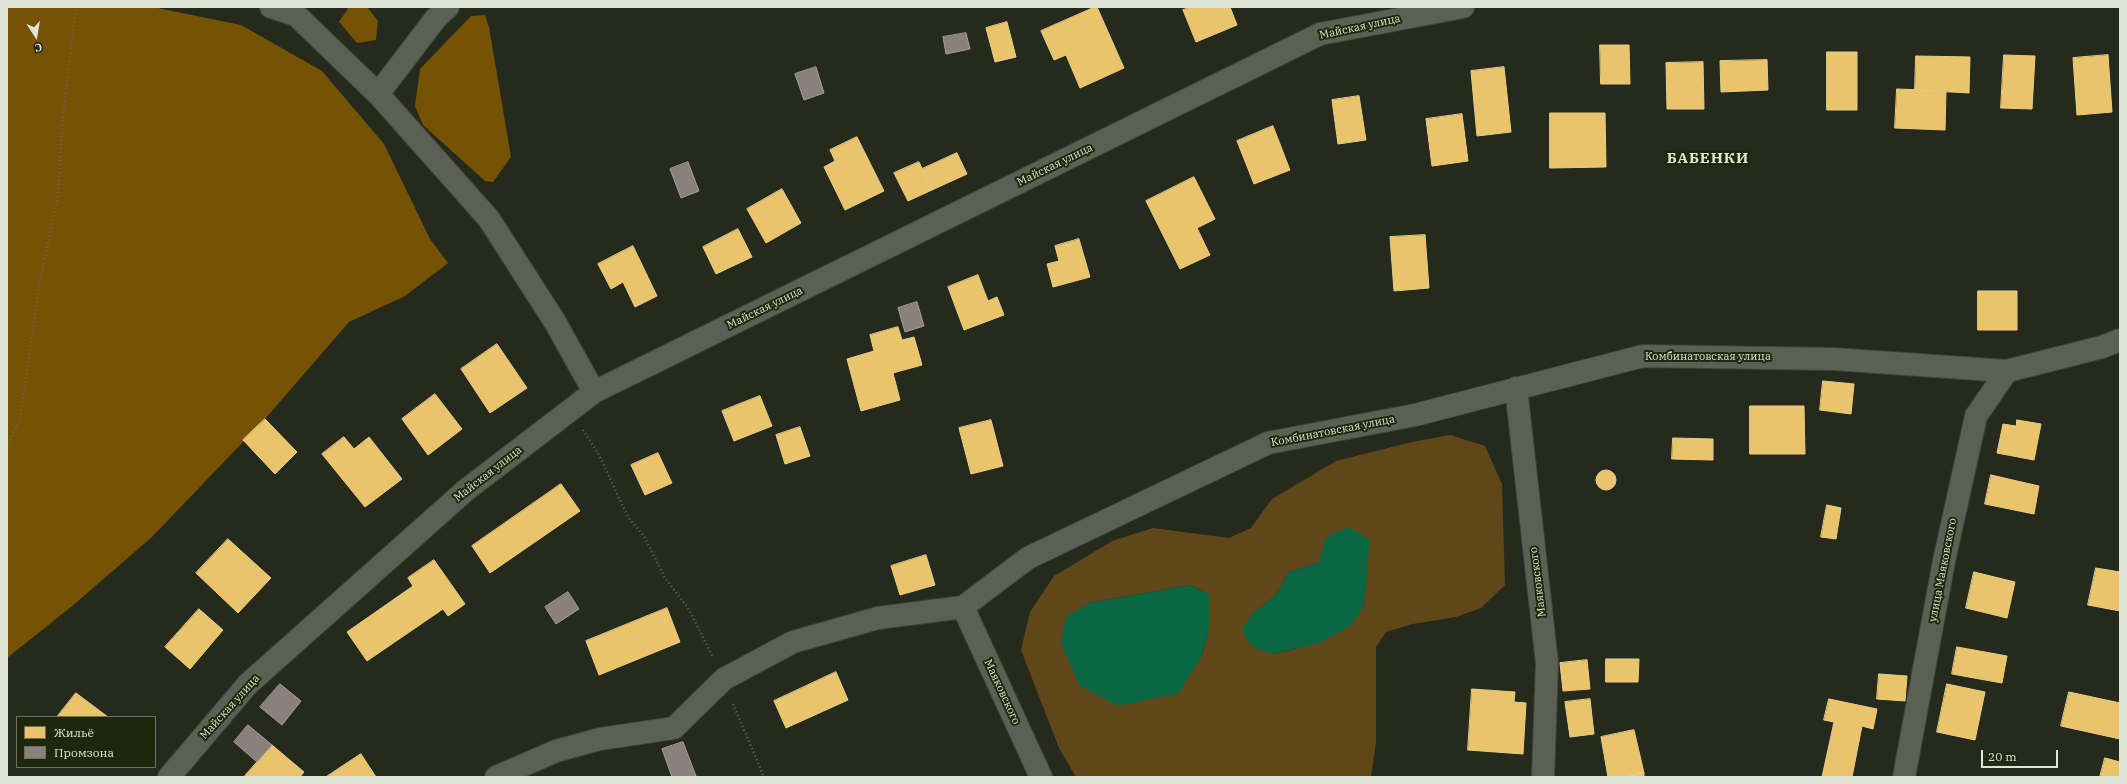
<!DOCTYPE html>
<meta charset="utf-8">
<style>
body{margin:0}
#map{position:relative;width:2127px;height:784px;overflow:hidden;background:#262a1c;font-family:"IBM Plex Serif",serif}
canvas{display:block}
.frame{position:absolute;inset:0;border:8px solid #e0e4d4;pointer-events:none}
.legend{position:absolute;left:16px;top:716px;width:140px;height:52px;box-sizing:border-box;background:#20260c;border:1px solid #6d725c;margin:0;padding:5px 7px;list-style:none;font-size:12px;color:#e0e4d4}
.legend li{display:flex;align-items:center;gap:8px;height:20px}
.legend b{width:20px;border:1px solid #6d725c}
.north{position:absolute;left:16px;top:16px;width:40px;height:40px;-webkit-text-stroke:3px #20260c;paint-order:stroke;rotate:168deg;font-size:11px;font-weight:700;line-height:16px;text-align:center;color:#e0e4d4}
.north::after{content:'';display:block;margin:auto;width:14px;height:18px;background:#e0e4d4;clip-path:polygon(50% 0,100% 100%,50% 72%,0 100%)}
.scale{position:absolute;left:1981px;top:750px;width:77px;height:18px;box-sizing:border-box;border:2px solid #e0e4d4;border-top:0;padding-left:5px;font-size:12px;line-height:14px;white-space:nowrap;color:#e0e4d4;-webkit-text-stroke:3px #20260c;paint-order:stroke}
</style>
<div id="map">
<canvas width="2127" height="784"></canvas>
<div class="frame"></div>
<ul class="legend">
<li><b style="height:11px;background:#e9c46a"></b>Жильё</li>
<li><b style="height:11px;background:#8a817c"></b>Промзона</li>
</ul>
<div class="north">С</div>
<div class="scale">20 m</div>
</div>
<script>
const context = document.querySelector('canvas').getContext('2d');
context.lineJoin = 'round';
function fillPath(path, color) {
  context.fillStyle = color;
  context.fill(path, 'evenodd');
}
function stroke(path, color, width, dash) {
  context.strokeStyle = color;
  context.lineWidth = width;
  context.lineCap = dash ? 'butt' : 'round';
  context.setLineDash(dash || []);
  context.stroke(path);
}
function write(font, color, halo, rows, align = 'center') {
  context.font = font + ' "IBM Plex Serif",serif';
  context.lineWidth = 4;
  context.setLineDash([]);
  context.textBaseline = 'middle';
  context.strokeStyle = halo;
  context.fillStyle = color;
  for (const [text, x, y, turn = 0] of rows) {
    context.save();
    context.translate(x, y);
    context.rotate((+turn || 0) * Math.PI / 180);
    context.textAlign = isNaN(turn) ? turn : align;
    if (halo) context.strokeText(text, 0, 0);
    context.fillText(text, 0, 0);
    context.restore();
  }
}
fillPath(new Path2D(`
 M 1450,435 L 1485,446 L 1502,484 L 1505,585 L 1481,608 L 1456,617 L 1413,624 L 1386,632 L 1376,647 L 1376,742 L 1371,777 L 1076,777 L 1059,748 L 1021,650 L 1030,612 L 1054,576 L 1112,541 L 1153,528 L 1229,538 L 1251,528 L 1272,499 L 1336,461 L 1412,442 ZM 1318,563 L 1366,576 L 1364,606 L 1295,649 L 1273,654 L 1252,614 L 1275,596 L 1289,572 ZM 1190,585 L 1209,594 L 1209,631 L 1201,657 L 1089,603 Z`), '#5f471a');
fillPath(new Path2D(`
 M 7,7 L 153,7 L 241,25 L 322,71 L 384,144 L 430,239 L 448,263 L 405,296 L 349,322 L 265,419 L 152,537 L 71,607 L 7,658 Z
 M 349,7 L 367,7 L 378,21 L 376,40 L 357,43 L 339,22 Z
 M 485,15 L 489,27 L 511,157 L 493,182 L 485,181 L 423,125 L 415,106 L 420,69 L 471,16 Z`), '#755204');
fillPath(new Path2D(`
 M 1349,527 L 1370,540 L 1364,606 L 1350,626 L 1319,643 L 1273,654 L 1252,647 L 1242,630 L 1252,614 L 1275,596 L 1289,572 L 1318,563 L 1327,537 Z
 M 1190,585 L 1209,594 L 1209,631 L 1201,657 L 1179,693 L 1118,706 L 1079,685 L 1061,643 L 1066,617 L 1089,603 Z`), '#096744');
const homes = new Path2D(`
 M 1095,7 L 1097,7 L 1124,68 L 1080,88 L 1066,55 L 1054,60 L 1041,31 Z
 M 1192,7 L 1230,7 L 1237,25 L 1196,42 L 1183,10 Z
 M 1007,22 L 1016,57 L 995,62 L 986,28 Z
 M 1600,45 L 1629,45 L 1630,84 L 1601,84 Z
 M 1827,52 L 1857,52 L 1857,110 L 1827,110 Z
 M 2004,55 L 2035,56 L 2032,109 L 2001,108 Z
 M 2108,55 L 2112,112 L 2077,115 L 2073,58 Z
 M 1916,56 L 1970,57 L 1969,93 L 1915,90 Z
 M 1767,60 L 1768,90 L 1721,92 L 1720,61 Z
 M 1703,62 L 1704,109 L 1667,109 L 1666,63 Z
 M 1504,67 L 1511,132 L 1477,136 L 1471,71 Z
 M 1897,89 L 1946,91 L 1945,130 L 1895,128 Z
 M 1359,96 L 1366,140 L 1338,144 L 1332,100 Z
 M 1550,113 L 1605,113 L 1606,167 L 1550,168 Z
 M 1462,114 L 1468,161 L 1432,166 L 1426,119 Z
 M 1273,126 L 1290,170 L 1254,184 L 1237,141 Z
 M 857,137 L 884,191 L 845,210 L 824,167 L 835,161 L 830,150 Z
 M 957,153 L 967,174 L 932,190 L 922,169 Z
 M 919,162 L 932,190 L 908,201 L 894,173 Z
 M 1194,177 L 1215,219 L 1197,228 L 1210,255 L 1180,269 L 1146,201 Z
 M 782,189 L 801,223 L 766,243 L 747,209 Z
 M 738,229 L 752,257 L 716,274 L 703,247 Z
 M 1425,235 L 1429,288 L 1394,291 L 1390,237 Z
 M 1079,239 L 1090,277 L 1053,287 L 1047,264 L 1059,261 L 1055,246 Z
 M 633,246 L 657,296 L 635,307 L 623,282 L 611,289 L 598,264 Z
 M 978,275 L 988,301 L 997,297 L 1004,315 L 964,330 L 948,287 Z
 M 1978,291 L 2017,291 L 2017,330 L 1978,330 Z
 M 898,327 L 902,340 L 914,337 L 922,365 L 893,373 L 900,400 L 861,411 L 847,359 L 874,351 L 870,335 Z
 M 497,344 L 527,388 L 490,413 L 461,369 Z
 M 1823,381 L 1854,384 L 1851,414 L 1820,410 Z
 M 435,394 L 462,429 L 428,455 L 402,419 Z
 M 760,396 L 772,426 L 734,441 L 722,411 Z
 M 1750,406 L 1804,406 L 1805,454 L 1750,454 Z
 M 265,419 L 297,452 L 275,474 L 243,440 Z
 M 991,420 L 1003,466 L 971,474 L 959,428 Z
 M 2017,420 L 2041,424 L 2034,460 L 1997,453 L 2003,424 L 2016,426 Z
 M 800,427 L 810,456 L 785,464 L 776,435 Z
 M 344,437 L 354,449 L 369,437 L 402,479 L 365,507 L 322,454 Z
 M 1673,438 L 1713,439 L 1713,460 L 1672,459 Z
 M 658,453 L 672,483 L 645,495 L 631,465 Z
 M1596 480a10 10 0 1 1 20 0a10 10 0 1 1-20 0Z
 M 1991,475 L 2039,486 L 2034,514 L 1985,504 Z
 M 561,484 L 580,511 L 490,573 L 472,546 Z
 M 1827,505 L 1841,508 L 1836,539 L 1821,537 Z
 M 228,539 L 271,578 L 238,613 L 196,573 Z
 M 926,555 L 935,585 L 900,595 L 891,566 Z
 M 434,560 L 465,604 L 448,616 L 443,609 L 367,661 L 347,632 L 413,586 L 408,578 Z
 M 2096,568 L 2120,572 L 2120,611 L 2088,605 Z
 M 1974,572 L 2015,582 L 2007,618 L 1966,608 Z
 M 667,608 L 680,642 L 599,675 L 586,641 Z
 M 199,609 L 223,630 L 190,669 L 165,647 Z
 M 1957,647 L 2007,656 L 2002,683 L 1952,674 Z
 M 1606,659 L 1639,659 L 1638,682 L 1606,682 Z
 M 1587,660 L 1590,689 L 1563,691 L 1560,663 Z
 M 836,672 L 848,700 L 786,728 L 774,701 Z
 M 1879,674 L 1907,676 L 1905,701 L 1877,699 Z
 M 1947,684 L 1985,692 L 1975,740 L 1937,732 Z
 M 1472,689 L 1515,692 L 1514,702 L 1526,703 L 1523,754 L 1468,750 Z
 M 2069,692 L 2120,703 L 2120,739 L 2061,726 Z
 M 76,693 L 108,717 L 57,717 Z
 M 1590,699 L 1594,734 L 1570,737 L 1565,702 Z
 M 1829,699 L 1877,709 L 1873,729 L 1862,726 L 1852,777 L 1822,777 L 1834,722 L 1824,720 Z
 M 1634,730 L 1644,773 L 1625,777 L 1608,777 L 1601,737 Z
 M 272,745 L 304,772 L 300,777 L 244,777 Z
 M 361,754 L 376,777 L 326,777 Z
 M 2105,758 L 2120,762 L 2120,777 L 2100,777 Z
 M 1644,773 L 1644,777 L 1625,777 Z`);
fillPath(homes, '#e9c46a');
stroke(homes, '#e6ce8a', 1);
const industry = new Path2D(`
 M 966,33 L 970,49 L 946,54 L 943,37 Z
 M 816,67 L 824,93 L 804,100 L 795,74 Z
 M 688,162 L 699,191 L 681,198 L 670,169 Z
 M 917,302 L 924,326 L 905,332 L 898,308 Z
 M 568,592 L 579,609 L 556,624 L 545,607 Z
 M 280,684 L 301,701 L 282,725 L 260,707 Z
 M 248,725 L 272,745 L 257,762 L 234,742 Z
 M 683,742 L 696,776 L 672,777 L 662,749 Z`);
fillPath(industry, '#8a817c');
stroke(industry, '#a49f96', 1);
const minor = new Path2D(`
 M 271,7 L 296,15 L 378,94 L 489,219 L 555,322 L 594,392
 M 378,94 L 436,18 L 448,7
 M 1516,388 L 1547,663 L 1543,777
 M 963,607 L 1041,777
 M 169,777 L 248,684 L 466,490 L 594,392 L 1320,34 L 1463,7
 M 496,777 L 556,751 L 600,739 L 674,728 L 724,679 L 793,642 L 878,618 L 963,607 L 1028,558 L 1268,443 L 1415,415 L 1643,356 L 1833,359 L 2007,371 L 2102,347 L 2120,340
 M 1904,777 L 1944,561 L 1976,416 L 2007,371`);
stroke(minor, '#414438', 24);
stroke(new Path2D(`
 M 583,430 L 598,453 L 628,517 L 644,536 L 665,578 L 688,608 L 713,657
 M 7,447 L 20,418 L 40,282 L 58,195 L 63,113 L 76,7
 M 733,704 L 764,777`), '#63665c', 2.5, [1, 3]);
stroke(minor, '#5c6054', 22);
write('11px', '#e0e4d4', '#20260c', [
 ["Майская улица",1360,27,-12],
 ["Майская улица",1055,165,-26],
 ["Майская улица",765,308,-26],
 ["Комбинатовская улица",1708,357],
 ["Комбинатовская улица",1333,431,-11],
 ["Майская улица",488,474,-38],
 ["улица Маяковского",1943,570,-79],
 ["Маяковского",1538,582,-97],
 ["Маяковского",1002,692,65],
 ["Майская улица",230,707,-48]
]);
context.letterSpacing = '1px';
write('bold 15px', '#e0e4d4', '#20260c', [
 ["БАБЕНКИ",1708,159]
]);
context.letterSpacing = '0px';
</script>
